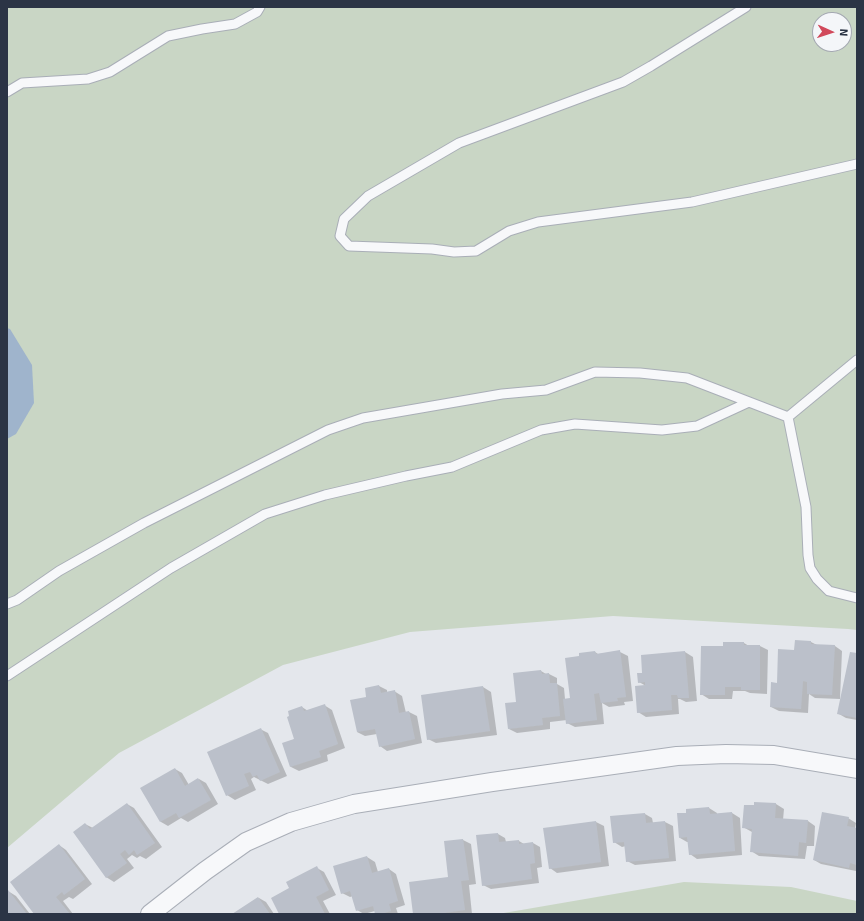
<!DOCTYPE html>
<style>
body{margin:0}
#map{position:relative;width:864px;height:921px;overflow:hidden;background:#e4e7ec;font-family:Signika,sans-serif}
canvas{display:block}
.frame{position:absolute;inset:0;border:8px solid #2b3445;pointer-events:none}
.north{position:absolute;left:812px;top:12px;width:40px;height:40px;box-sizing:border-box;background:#f4f6f9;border:1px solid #a4a8b1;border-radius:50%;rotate:93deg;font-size:11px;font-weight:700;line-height:16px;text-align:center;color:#2b3445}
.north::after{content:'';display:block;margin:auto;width:14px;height:18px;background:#d1495b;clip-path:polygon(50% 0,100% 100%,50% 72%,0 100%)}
</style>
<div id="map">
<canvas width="864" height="921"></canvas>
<div class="frame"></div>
<div class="north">N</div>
</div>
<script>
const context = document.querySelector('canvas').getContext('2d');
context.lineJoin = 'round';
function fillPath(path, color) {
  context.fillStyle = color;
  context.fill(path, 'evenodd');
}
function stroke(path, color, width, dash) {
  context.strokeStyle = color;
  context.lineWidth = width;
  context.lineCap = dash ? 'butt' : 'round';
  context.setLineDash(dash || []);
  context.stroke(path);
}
fillPath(new Path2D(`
 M 7,7 L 857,7 L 857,630 L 848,629 L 613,616 L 410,632 L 283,665 L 119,753 L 7,848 ZM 820,20 L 844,20 L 844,44 L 820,44 Z
 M 684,882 L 791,887 L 857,901 L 857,914 L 498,914 Z`), '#c9d6c5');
fillPath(new Path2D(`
 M 7,328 L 10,329 L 32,365 L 34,403 L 16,434 L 7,439 Z`), '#9fb4cc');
fillPath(new Path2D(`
 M 811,642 L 817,645 L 835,646 L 842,651 L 840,699 L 815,698 L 809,694 L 808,713 L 779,711 L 771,707 L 778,684 L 795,651 Z
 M 744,643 L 749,646 L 760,646 L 768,650 L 767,694 L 750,693 L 745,691 L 733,691 L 732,699 L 709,699 L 701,694 L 724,647 Z
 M 595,652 L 598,654 L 620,652 L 628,656 L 633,701 L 624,702 L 625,705 L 609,707 L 602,703 L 604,724 L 575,727 L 567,723 L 567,720 L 550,722 L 550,729 L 517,733 L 509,729 L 541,671 L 546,674 L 549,674 L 557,678 L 557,684 L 564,688 L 565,699 L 571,699 L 580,657 Z
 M 685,652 L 693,657 L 697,701 L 686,702 L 680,699 L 678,699 L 679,714 L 646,717 L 638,712 L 646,686 L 639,682 L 644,674 L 642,656 Z
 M 857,654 L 857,720 L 846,718 L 839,714 Z
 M 379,686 L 387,690 L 387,693 L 394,691 L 402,696 L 406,713 L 409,712 L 417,716 L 422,743 L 387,751 L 380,746 L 377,734 L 365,736 L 357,732 L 368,698 Z
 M 483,687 L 491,692 L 497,735 L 436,743 L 428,739 L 422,696 Z
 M 324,705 L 332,710 L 345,748 L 327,755 L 328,761 L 299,771 L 291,767 L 283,744 L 295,739 L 302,707 L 308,711 Z
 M 260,729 L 268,733 L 287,776 L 268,784 L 254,777 L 251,779 L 256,790 L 235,800 L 227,795 Z
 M 175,769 L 182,773 L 189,785 L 199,779 L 206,783 L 218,804 L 188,822 L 181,818 L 168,826 L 161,822 L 142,788 Z
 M 755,803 L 776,804 L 784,809 L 783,820 L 808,821 L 815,826 L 814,846 L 807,846 L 805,859 L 759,856 L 751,851 L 752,832 L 743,827 L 755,806 Z
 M 127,804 L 134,808 L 162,847 L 146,859 L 140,856 L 137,858 L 132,855 L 127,859 L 134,868 L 114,882 L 106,877 L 85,824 L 93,828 Z
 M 709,808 L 717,813 L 717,814 L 732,813 L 740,818 L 742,855 L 697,859 L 690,854 L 689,842 L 687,842 L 680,838 L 687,814 Z
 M 645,814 L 652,818 L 653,823 L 665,822 L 673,826 L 676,861 L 635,865 L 627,861 L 626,846 L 622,847 L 614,842 Z
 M 848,818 L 856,823 L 855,828 L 857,829 L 856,871 L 821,864 L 814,860 Z
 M 596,822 L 604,826 L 609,866 L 557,873 L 550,868 Z
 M 498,834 L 505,838 L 506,842 L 519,841 L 524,844 L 533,843 L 540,847 L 542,867 L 537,868 L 539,883 L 491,889 L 483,885 Z
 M 463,840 L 471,844 L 476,884 L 469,885 L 472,914 L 414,914 L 449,878 Z
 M 59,845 L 66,850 L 92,884 L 73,899 L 69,897 L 63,901 L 73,914 L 36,914 Z
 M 367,857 L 375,862 L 378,872 L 389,869 L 396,874 L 405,905 L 396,908 L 398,914 L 376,914 L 375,911 L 364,914 L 357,910 L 353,896 L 350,897 L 342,893 Z
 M 317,868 L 324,872 L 336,895 L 323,901 L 330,914 L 280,914 Z
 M 8,891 L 16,896 L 30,914 L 7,914 L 7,893 Z
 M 259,898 L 266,902 L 274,914 L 234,914 Z`), '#0003');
fillPath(new Path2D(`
 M 795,640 L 811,641 L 811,644 L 835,645 L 832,695 L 807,694 L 807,682 L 803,681 L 801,709 L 770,707 L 771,682 L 777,683 L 778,649 L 794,650 Z
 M 723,642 L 744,642 L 744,645 L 760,645 L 760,690 L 741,690 L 741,687 L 725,687 L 725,695 L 700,695 L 701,646 L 723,646 Z
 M 620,650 L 626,697 L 617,698 L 618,701 L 601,703 L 599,693 L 594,694 L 597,720 L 566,724 L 563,699 L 570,698 L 565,658 L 579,656 L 579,653 L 595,651 L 596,654 Z
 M 685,651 L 689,698 L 678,698 L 677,695 L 671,695 L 672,710 L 637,713 L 635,686 L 645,685 L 645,682 L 638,683 L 637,673 L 642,673 L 641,655 Z
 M 850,652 L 857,653 L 857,718 L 837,714 Z
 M 541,670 L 542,674 L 549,673 L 550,683 L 557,683 L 560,716 L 542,718 L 543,725 L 508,729 L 505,703 L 516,702 L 513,673 Z
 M 379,685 L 381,693 L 395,690 L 399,713 L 409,711 L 415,739 L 379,747 L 375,729 L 357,732 L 350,700 L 366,697 L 365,688 Z
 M 483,686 L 490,731 L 427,740 L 421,695 Z
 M 325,704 L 338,744 L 319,751 L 321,757 L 290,767 L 282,743 L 294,739 L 287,717 L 289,716 L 288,711 L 302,706 L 304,711 Z
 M 261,728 L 280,772 L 260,781 L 257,775 L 253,777 L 250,772 L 244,774 L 249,786 L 226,796 L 207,752 Z
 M 175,768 L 185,786 L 198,778 L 211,800 L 179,818 L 176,813 L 160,822 L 140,788 Z
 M 754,802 L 776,803 L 775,818 L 808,820 L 806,843 L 799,842 L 798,856 L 750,852 L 752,829 L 742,828 L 744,805 L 754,805 Z
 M 127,803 L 155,843 L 137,855 L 134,850 L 129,855 L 125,850 L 120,854 L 127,863 L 106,878 L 73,832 L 85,823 L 90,829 Z
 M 709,807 L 710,814 L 732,812 L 735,851 L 689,855 L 687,837 L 679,838 L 677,813 L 686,813 L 686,809 Z
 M 822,812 L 849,817 L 847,826 L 857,828 L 857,865 L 850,863 L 849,868 L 813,860 Z
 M 645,813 L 646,823 L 665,821 L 669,858 L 626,862 L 624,842 L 613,843 L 610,816 Z
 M 596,821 L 601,862 L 549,869 L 543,828 Z
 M 498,833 L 499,842 L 519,840 L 519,844 L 533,842 L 535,863 L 530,864 L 532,879 L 482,886 L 476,835 Z
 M 463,839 L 469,880 L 461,881 L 465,910 L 437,914 L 413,914 L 409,882 L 448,877 L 444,841 Z
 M 59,844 L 85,879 L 64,895 L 62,892 L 56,897 L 70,914 L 34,914 L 10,882 Z
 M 367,856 L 372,873 L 389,868 L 398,901 L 389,904 L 391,911 L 381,914 L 375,914 L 373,906 L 356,911 L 350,891 L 341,894 L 333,866 Z
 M 317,866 L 329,890 L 316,897 L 325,914 L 279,914 L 271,898 L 289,888 L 286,882 Z
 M 8,890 L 27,914 L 7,914 L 7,891 Z
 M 258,897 L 270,914 L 232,914 Z`), '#bbc0ca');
const lane = new Path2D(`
 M 746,7 L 651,66 L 623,82 L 459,143 L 368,196 L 344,219 L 340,236 L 349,246 L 432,249 L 454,252 L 476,251 L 509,231 L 538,222 L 692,202 L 857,164
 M 7,92 L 22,83 L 88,79 L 110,72 L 168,36 L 202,29 L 235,24 L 257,12 L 260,7
 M 788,417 L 857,360
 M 7,604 L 17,600 L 59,571 L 144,523 L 328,430 L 363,418 L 502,394 L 546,390 L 595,372 L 640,373 L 687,378 L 788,417 L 806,507 L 808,555 L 810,568 L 817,579 L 829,591 L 857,598
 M 7,676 L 171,568 L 265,514 L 325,495 L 406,476 L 452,467 L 541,430 L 575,424 L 662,430 L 697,426 L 749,402`);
const street = new Path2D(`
 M 150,914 L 205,871 L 246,842 L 291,822 L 354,804 L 492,782 L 677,756 L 726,754 L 774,755 L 857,769`);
stroke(lane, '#a9aeb7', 11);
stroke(street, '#a9aeb7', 20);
stroke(lane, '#f7f8fa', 9);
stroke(street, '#f7f8fa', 18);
</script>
